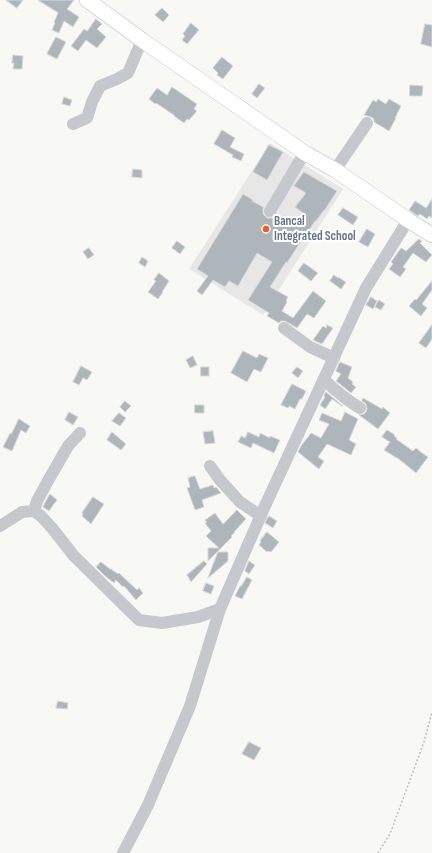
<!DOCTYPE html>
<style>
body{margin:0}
canvas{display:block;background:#f8f8f5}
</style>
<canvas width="432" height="853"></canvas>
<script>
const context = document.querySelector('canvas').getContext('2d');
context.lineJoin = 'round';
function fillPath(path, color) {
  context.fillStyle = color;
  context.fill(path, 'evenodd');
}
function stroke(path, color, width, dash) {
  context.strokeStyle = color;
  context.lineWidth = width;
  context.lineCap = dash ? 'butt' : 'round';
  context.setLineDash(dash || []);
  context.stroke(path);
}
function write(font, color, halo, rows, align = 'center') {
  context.font = font + ' "Sofia Sans Condensed",sans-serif';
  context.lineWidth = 4;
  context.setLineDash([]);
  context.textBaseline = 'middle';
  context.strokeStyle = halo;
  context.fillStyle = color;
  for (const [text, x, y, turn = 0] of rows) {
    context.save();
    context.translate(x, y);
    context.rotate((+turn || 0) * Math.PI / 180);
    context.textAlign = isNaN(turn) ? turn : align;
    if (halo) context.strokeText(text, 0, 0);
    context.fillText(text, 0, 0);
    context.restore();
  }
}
fillPath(new Path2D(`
 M 270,143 L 343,189 L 263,315 L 189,269 Z`), '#e6e7e6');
const building = new Path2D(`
 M 6,0 L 23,0 L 17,8 Z
 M 38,0 L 74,0 L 67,9 L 79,17 L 73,27 L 64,21 L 59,33 L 52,30 L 55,23 L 54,22 L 58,13 Z
 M 162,8 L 169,15 L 163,22 L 155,15 Z
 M 96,19 L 102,24 L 97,29 L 106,37 L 97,48 L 86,40 L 78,51 L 71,46 L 84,29 L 87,31 Z
 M 191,23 L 199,30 L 187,44 L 182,40 L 185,36 L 183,34 Z
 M 425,24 L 432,25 L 432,47 L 421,44 Z
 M 56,37 L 66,42 L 57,59 L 47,54 Z
 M 13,55 L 23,56 L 22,69 L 13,69 L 14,63 L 12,63 Z
 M 222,57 L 233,66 L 223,79 L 217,75 L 218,73 L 213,68 Z
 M 259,84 L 265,88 L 257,98 L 252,94 Z
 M 410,85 L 423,86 L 422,96 L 410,96 Z
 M 172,87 L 197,104 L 194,109 L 197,111 L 189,120 L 187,119 L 184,123 L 174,116 L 174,115 L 156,103 L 155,104 L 149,99 L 157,88 L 167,95 Z
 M 64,97 L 72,100 L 70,106 L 62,104 Z
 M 378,99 L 386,104 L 389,99 L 401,106 L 395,118 L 396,118 L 389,131 L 374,122 L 374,119 L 371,117 L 364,115 L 373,100 L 376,102 Z
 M 222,130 L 235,138 L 230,147 L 244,154 L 241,161 L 232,157 L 233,155 L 214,144 Z
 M 269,145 L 283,152 L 267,180 L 253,172 Z
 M 133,169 L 142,170 L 142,178 L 132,177 Z
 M 304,172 L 337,191 L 324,211 L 324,210 L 316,221 L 315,221 L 302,241 L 302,240 L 296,249 L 287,263 L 286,262 L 270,287 L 288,297 L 286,301 L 287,302 L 282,311 L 293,318 L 313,291 L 326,301 L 314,318 L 307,314 L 297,328 L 285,321 L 281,321 L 279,323 L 267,316 L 269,313 L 248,300 L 272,262 L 257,253 L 238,286 L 229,281 L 225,287 L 213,280 L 202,295 L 197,291 L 208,276 L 197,269 L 243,194 L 253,200 L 252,201 L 263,207 L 263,214 L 267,218 L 273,218 L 277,215 L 299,227 L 306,215 L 295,207 L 306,193 L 294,186 Z
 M 432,199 L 432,218 L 429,216 L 427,219 L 420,214 L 418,216 L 409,210 L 415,201 L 426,208 Z
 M 343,208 L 358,217 L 353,225 L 338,215 Z
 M 367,229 L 375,234 L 368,247 L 359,242 Z
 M 419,239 L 422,241 L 420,243 L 432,255 L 426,262 L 413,253 L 403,267 L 406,269 L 400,277 L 389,269 L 393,264 L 391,262 L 401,248 L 406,251 Z
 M 177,241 L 185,247 L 180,254 L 172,248 Z
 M 89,248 L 94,255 L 88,259 L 83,252 Z
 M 142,257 L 148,261 L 145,267 L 139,263 Z
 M 304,263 L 318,273 L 311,281 L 298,271 Z
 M 159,273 L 169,281 L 162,292 L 163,292 L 158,299 L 148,292 L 156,281 L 154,280 Z
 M 334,275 L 338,278 L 338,277 L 346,282 L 341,289 L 330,281 Z
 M 432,281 L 432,290 L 422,304 L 427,308 L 421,316 L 409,306 L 415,299 L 416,300 Z
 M 371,297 L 377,301 L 373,309 L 366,305 Z
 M 379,300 L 385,304 L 381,310 L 375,307 Z
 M 327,325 L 333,328 L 322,344 L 313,340 L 323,326 L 326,328 Z
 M 432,325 L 432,339 L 426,348 L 419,343 Z
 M 243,351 L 257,358 L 259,354 L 268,358 L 261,372 L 254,369 L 247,382 L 231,373 Z
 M 193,356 L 197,365 L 190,368 L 186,360 Z
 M 340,362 L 352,367 L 348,378 L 353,382 L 352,384 L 356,387 L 351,393 L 336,381 L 341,374 L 336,371 Z
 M 81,366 L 92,372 L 87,380 L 83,378 L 79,385 L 73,382 Z
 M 201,367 L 209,367 L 209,376 L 201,376 Z
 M 297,367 L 303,371 L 298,378 L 292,373 Z
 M 292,384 L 306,391 L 302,399 L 300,399 L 295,409 L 289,406 L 288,408 L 281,405 Z
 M 326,392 L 343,406 L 342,406 L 332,399 L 325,409 L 320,405 L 325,397 L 324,396 Z
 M 363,398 L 382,409 L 383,407 L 390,413 L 378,429 L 359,415 L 364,414 L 366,412 L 367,409 L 366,404 L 362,401 Z
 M 125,401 L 131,406 L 125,412 L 120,407 Z
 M 195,405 L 204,405 L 204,413 L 195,413 Z
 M 69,412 L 78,417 L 73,425 L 65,420 Z
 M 345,412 L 358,419 L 349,440 L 356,444 L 351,455 L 327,444 L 318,457 L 324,461 L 319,469 L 298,452 L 301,446 L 311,433 L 321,438 L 329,424 L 319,420 L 322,413 L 341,421 Z
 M 119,413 L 126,418 L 120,426 L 112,421 Z
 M 19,419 L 30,426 L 26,433 L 21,430 L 12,451 L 3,447 L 10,433 L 11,434 Z
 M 387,430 L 395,435 L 394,436 L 397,438 L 396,439 L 413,451 L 416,448 L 422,453 L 428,457 L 416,473 L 400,460 L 384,450 L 390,442 L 382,437 Z
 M 213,431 L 215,443 L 205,444 L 203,432 Z
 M 112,432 L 126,444 L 121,450 L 107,440 Z
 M 248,432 L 259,437 L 260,433 L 270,438 L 270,436 L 280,440 L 274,453 L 253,443 L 251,448 L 238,442 L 241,436 L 245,438 Z
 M 195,476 L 200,489 L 213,485 L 214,488 L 216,487 L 221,493 L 202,500 L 204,507 L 195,510 L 187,488 L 190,487 L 188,478 Z
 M 50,494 L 57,500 L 49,511 L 43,507 Z
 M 93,497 L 104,504 L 91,524 L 82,516 L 83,514 L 82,513 Z
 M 237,510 L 246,519 L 234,532 L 235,532 L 231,536 L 232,537 L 208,561 L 208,548 L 219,548 L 206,536 L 211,531 L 205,523 L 207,522 L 205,520 L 215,513 L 223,524 Z
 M 269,516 L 277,521 L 273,528 L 265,523 Z
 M 267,532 L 279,542 L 271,552 L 268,551 L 267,552 L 259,545 L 261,542 L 260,541 Z
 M 218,552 L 228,552 L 228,561 L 208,578 Z
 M 204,561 L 207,564 L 191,582 L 187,575 Z
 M 249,561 L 255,565 L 249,574 L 245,571 Z
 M 101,562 L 110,569 L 111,569 L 118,574 L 119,573 L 137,590 L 139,588 L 143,593 L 136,600 L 124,586 L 123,587 L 116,580 L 114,583 L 105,576 L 96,567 Z
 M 247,577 L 252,580 L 242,599 L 235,596 L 240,586 L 241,586 Z
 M 206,583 L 214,586 L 211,594 L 203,591 Z
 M 58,701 L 68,703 L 67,709 L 56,708 Z
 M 249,742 L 261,748 L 254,760 L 242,754 Z`);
fillPath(building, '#aeb6bc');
stroke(building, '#d9dad7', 1);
const major = new Path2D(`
 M 87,0 L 142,40 L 305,153 L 335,170 L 408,220 L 432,235`);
stroke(major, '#b8bcc0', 16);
stroke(new Path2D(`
 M 378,853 L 390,834 L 424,742 L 432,712`), '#bec1c3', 1.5, [2, 2]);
stroke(new Path2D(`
 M 73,124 L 87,118 L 92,102 L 100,86 L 117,79 L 128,73 L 142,40
 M 335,170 L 367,123
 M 270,211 L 299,162 L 305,153
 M 284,328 L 310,347 L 334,358
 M 324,380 C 336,391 346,400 360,408
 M 210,466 L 220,480 L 240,502 L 261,516
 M 34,511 L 37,501 L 49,479 L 68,446 L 80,433
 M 0,526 L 22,512 L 34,511 L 41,516 L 52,528 L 74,556 L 139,620 L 162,623 L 198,617 L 220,609
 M 123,853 L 148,805 L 190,706 L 220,609 L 264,508 L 366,288 L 408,220`), '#c5c9cd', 12);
stroke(major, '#fff', 15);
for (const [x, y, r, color] of [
 [266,229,4,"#ed5c20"]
]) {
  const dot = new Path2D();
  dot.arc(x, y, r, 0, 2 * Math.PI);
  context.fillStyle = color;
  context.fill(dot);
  stroke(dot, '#fff', 1.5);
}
write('bold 13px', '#657688', '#fff', [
 ["Bancal",274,222],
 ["Integrated School",274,237]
], 'left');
</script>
